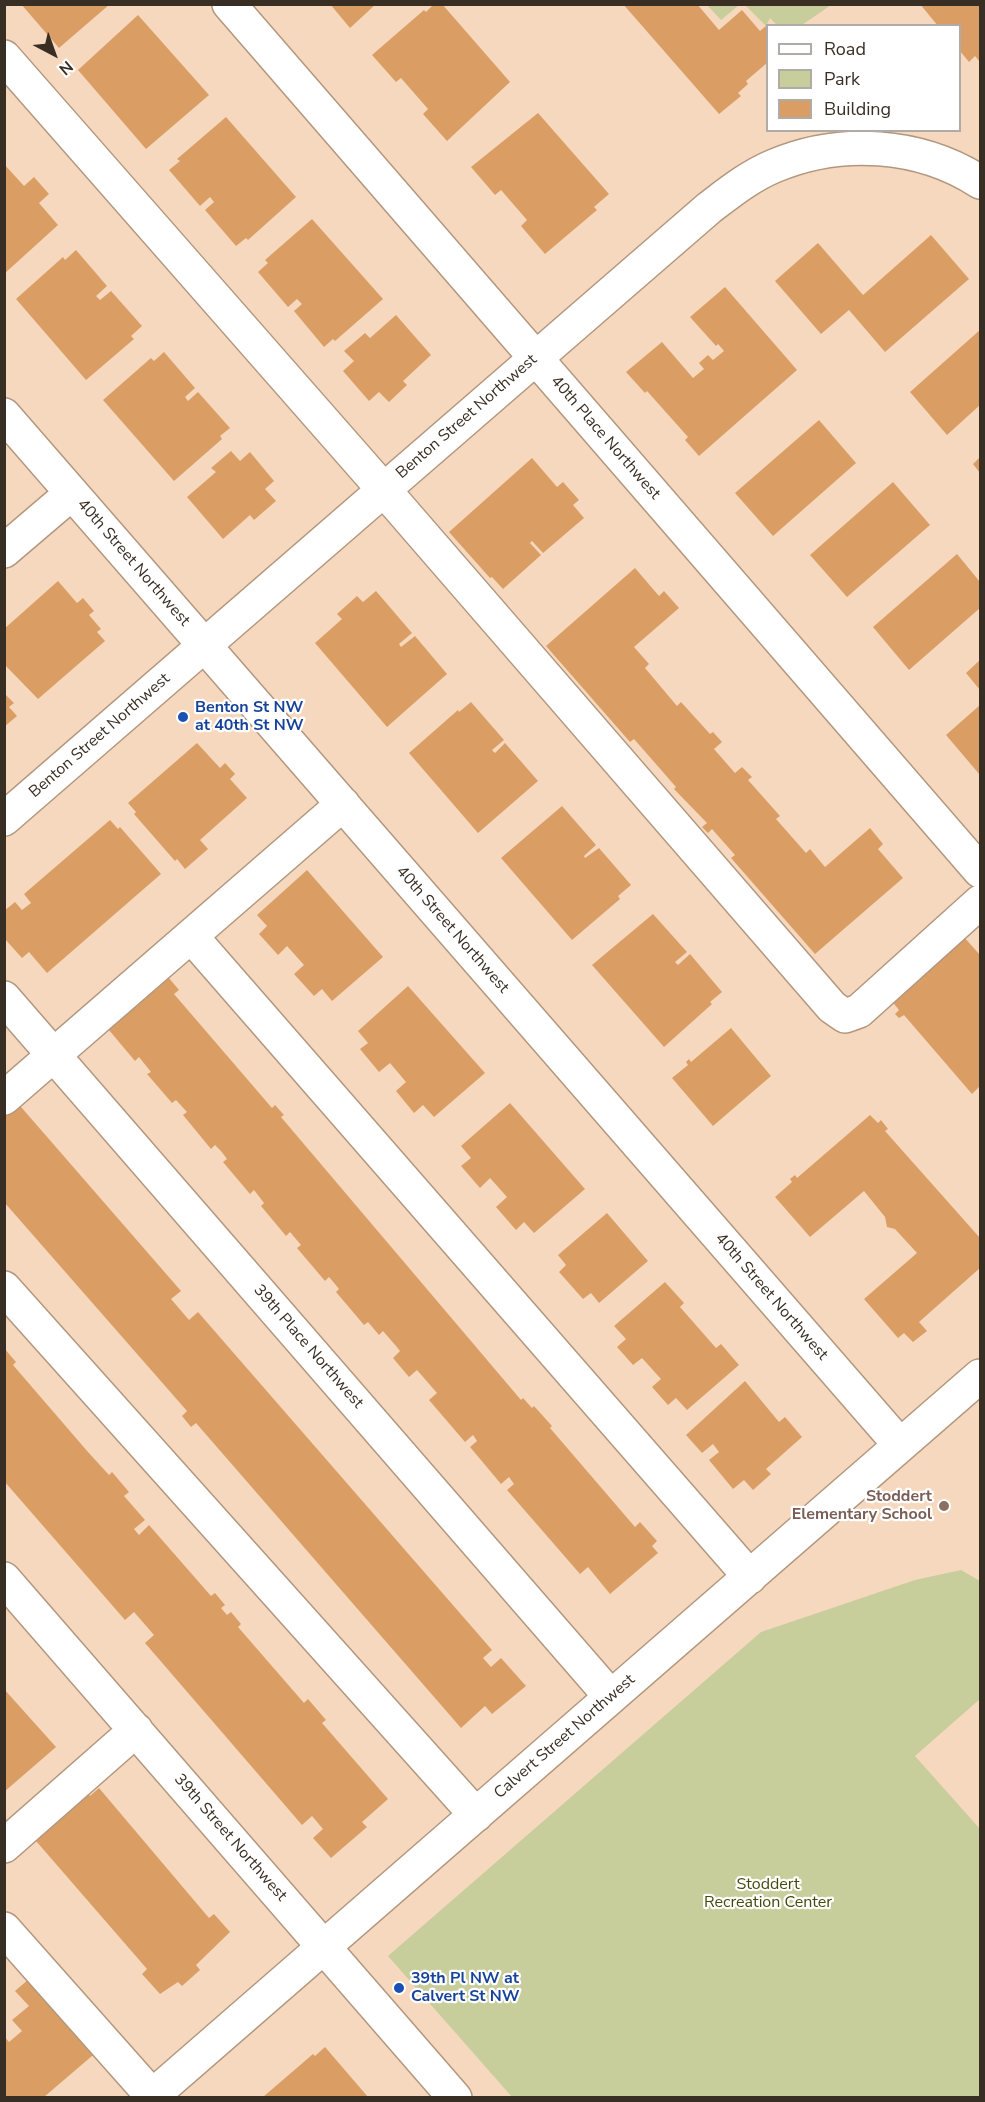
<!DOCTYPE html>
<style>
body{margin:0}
#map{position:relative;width:985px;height:2102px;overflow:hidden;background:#f6d8be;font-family:"Nunito Sans",sans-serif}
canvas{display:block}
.frame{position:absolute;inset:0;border:6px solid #392e24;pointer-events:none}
.legend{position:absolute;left:766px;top:24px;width:195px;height:108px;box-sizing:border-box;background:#fff;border:2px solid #b0aba7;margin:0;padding:8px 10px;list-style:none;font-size:18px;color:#392e24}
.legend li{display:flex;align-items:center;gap:12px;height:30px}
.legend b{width:30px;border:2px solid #b0aba7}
.north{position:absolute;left:24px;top:24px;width:60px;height:60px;-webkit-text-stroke:4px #fff;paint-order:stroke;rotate:139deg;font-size:16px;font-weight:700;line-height:24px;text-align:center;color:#392e24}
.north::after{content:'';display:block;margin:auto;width:21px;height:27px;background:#392e24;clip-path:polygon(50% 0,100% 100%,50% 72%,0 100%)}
</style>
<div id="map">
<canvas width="985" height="2102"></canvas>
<div class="frame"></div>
<ul class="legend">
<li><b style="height:8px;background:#fff"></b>Road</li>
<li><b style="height:16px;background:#c8cd9c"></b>Park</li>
<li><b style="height:16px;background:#da9e65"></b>Building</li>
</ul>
<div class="north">N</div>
</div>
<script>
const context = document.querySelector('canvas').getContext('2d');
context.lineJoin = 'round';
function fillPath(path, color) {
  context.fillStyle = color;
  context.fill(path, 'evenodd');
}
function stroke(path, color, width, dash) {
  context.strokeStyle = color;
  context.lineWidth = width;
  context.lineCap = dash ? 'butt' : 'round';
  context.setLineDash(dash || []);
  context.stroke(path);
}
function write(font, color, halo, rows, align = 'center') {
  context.font = font + ' "Nunito Sans",sans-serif';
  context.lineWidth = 4.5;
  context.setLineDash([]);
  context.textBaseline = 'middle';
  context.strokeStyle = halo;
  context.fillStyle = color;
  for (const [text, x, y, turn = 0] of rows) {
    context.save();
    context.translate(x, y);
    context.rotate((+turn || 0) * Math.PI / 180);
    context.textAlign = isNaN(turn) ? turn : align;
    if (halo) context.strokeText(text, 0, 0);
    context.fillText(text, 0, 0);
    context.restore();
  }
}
fillPath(new Path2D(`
 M 707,5 L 739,5 L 721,20 Z
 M 745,5 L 831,5 L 802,25 L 777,25 L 770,18 L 766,26 Z
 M 961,1570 L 980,1581 L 980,1699 L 915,1756 L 980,1829 L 980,2097 L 512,2097 L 388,1956 L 761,1632 L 915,1580 Z`), '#c8cd9c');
fillPath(new Path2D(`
 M 21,4 L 110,4 L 59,48 Z
 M 330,4 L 376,4 L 350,28 Z
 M 434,4 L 442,4 L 510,82 L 447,141 L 423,114 L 428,109 L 401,78 L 396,82 L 372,55 L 424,10 L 426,12 Z
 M 623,4 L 697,4 L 719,30 L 742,10 L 760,31 L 766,26 L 768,28 L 768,62 L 746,81 L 748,84 L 738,93 L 741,96 L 719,114 Z
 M 920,4 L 980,4 L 980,62 L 975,56 L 969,62 L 960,51 L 960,26 L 938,26 Z
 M 138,15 L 209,95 L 146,149 L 78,70 Z
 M 538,113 L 609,194 L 594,207 L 597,210 L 545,254 L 521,226 L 527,220 L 501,190 L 495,195 L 471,167 Z
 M 226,117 L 296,197 L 248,240 L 246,238 L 236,246 L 205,210 L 214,202 L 210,197 L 200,206 L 169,170 L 180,161 L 177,159 Z
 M 4,164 L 24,186 L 34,177 L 49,194 L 39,203 L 58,225 L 4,274 Z
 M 312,219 L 383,299 L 335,341 L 333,339 L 324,347 L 294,311 L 302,304 L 297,299 L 288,307 L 258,272 L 268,263 L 265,260 Z
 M 931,235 L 969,279 L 885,352 L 849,310 L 821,334 L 775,281 L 818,243 L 863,295 Z
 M 76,250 L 107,286 L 96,296 L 100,300 L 111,291 L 142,326 L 131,336 L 134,339 L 86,380 L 16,299 L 63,257 L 65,260 Z
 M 725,287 L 797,370 L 699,456 L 685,440 L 688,437 L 647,391 L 645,393 L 626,372 L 662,342 L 693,378 L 704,369 L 699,363 L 708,355 L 713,360 L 724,351 L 718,344 L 716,346 L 690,317 Z
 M 396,315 L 431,355 L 403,381 L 407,385 L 389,402 L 379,392 L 369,401 L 343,371 L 354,361 L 344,351 L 365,333 L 370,338 Z
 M 980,330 L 980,405 L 947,435 L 910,392 Z
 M 164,352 L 195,388 L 185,397 L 188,401 L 198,392 L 230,428 L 220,436 L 222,439 L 174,481 L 103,400 L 151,358 L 154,361 Z
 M 819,420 L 856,463 L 773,536 L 735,493 Z
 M 231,451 L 240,461 L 250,452 L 274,481 L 265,489 L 276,501 L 254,520 L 250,515 L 223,539 L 187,497 L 216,472 L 211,468 Z
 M 980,457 L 980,473 L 973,464 Z
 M 532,458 L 557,487 L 563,482 L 579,500 L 573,505 L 584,518 L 543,553 L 532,541 L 530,543 L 541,555 L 503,589 L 492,577 L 490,578 L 449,532 Z
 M 893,482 L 930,525 L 847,597 L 810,555 Z
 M 957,554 L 980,582 L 980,608 L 909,670 L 873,627 Z
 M 635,568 L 659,596 L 664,591 L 679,608 L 634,647 L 649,664 L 645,668 L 677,706 L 681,702 L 710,734 L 713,732 L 722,742 L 714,749 L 735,773 L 742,767 L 752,777 L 748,780 L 780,816 L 776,819 L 806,853 L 810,849 L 825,867 L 870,828 L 883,844 L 878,849 L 903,878 L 815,954 L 731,858 L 735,855 L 712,829 L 708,833 L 702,827 L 707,823 L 674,789 L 676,787 L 634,739 L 630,742 L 546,646 Z
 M 58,581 L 77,603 L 83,598 L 94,611 L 89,615 L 101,629 L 97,632 L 105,641 L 38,699 L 4,664 L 4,629 Z
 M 376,591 L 412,633 L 399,644 L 401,647 L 415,636 L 447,674 L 387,727 L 315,643 L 342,619 L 337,614 L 357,596 L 363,602 Z
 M 980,660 L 980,690 L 966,673 Z
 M 4,693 L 14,703 L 9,707 L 17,716 L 4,727 Z
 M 471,702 L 504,740 L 492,750 L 495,753 L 505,743 L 538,781 L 478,833 L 409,753 L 458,710 L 459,712 Z
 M 980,705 L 980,775 L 946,735 Z
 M 197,743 L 220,768 L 225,763 L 235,774 L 230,779 L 247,798 L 200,840 L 208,849 L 185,869 L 177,859 L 175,861 L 134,814 L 136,812 L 128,803 Z
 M 562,806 L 596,845 L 584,856 L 585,858 L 599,848 L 631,885 L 618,896 L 620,899 L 572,940 L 501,858 Z
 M 110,820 L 118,829 L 120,827 L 161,874 L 47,973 L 29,952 L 22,958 L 4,938 L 4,911 L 15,902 L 22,910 L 31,903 L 24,894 Z
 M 307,870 L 383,957 L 332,1001 L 322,989 L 314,996 L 294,974 L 304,965 L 287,946 L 278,955 L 259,934 L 267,926 L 257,915 Z
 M 653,914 L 687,952 L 675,962 L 678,965 L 690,954 L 722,992 L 710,1002 L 712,1004 L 664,1047 L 592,965 Z
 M 964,937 L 980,955 L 980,1086 L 972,1094 L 904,1015 L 899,1018 L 895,1014 L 899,1010 L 891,1000 Z
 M 163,971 L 179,990 L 174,994 L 272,1108 L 275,1105 L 284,1115 L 281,1117 L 521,1400 L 523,1398 L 532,1408 L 534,1406 L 552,1426 L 550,1428 L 635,1527 L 640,1522 L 657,1541 L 652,1546 L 658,1553 L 610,1594 L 588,1567 L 580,1574 L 507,1490 L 514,1484 L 509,1477 L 501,1484 L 470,1447 L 477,1441 L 473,1435 L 465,1442 L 429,1400 L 437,1393 L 417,1370 L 409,1377 L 393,1358 L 400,1351 L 396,1346 L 383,1331 L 379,1335 L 368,1322 L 364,1325 L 336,1292 L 339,1289 L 335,1284 L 329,1277 L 325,1281 L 297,1248 L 301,1245 L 290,1232 L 286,1236 L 261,1206 L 264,1203 L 254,1190 L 250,1194 L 223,1162 L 227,1159 L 221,1151 L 215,1145 L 211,1149 L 183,1115 L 187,1112 L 176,1100 L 172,1103 L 147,1074 L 151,1072 L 139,1057 L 135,1061 L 103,1023 Z
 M 408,986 L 485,1073 L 434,1117 L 423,1105 L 414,1113 L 396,1091 L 406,1082 L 390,1063 L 379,1072 L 360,1049 L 368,1043 L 358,1031 Z
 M 731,1028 L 771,1076 L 713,1126 L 672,1078 L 688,1065 L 686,1062 L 689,1059 L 691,1062 Z
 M 15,1100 L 181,1291 L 171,1299 L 189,1320 L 198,1312 L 492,1650 L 483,1658 L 491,1667 L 501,1658 L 526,1686 L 492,1714 L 485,1706 L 461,1728 L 196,1423 L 191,1427 L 182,1416 L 187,1411 L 4,1202 L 4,1109 Z
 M 510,1103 L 585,1189 L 534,1233 L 524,1222 L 516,1230 L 496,1207 L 507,1197 L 490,1178 L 480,1188 L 461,1166 L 471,1158 L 461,1146 Z
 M 870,1115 L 878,1123 L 881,1120 L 888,1129 L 885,1131 L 980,1238 L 980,1268 L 919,1322 L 927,1331 L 913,1342 L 904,1333 L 898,1338 L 864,1299 L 917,1253 L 895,1229 L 887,1227 L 885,1217 L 864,1191 L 810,1237 L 775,1197 L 792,1182 L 790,1179 L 795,1175 L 797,1178 Z
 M 607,1213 L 648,1261 L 599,1303 L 591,1293 L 583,1299 L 559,1272 L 566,1265 L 558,1255 Z
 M 665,1282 L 684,1303 L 680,1307 L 716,1348 L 721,1344 L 739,1365 L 687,1410 L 676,1398 L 668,1405 L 652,1387 L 661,1379 L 642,1358 L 633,1365 L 617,1347 L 626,1339 L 614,1326 Z
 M 4,1348 L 16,1362 L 13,1365 L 88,1452 L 109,1475 L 112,1472 L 129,1492 L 124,1496 L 145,1520 L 134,1529 L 139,1535 L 149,1525 L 211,1596 L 215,1593 L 225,1605 L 221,1608 L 227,1615 L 231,1612 L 241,1624 L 238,1627 L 304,1703 L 308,1699 L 326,1720 L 322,1723 L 388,1799 L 362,1822 L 367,1827 L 331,1858 L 313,1838 L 323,1829 L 312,1816 L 302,1825 L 145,1643 L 154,1635 L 134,1612 L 125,1620 L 4,1481 Z
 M 745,1381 L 779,1422 L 785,1417 L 802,1437 L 766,1469 L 771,1474 L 753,1490 L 744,1480 L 733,1489 L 709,1460 L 719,1452 L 713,1444 L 702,1453 L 686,1435 Z
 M 4,1689 L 56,1747 L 4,1792 Z
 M 99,1788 L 209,1918 L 214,1914 L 230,1932 L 196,1965 L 200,1970 L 182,1986 L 178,1982 L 160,1994 L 142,1974 L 147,1969 L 36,1841 L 89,1794 L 90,1796 Z
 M 30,1978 L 99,2050 L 44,2097 L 4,2097 L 4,2036 L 9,2042 L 22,2031 L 12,2020 L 29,2006 L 15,1991 Z
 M 325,2047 L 368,2097 L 263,2097 L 313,2054 L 315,2056 Z`), '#da9e65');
const minor = new Path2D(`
 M 229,4 L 980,871
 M 4,57 L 384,490 L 832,1007 L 845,1016 L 859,1011 L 980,902
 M 4,415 L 900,1445
 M 4,551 L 72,493
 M 4,819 L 709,208 C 730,192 750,176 774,166 C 840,138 920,143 980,182
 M 191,936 L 750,1577
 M 4,998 L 611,1697
 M 4,1098 L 343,804
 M 4,1288 L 476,1815
 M 4,1579 L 455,2098
 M 4,1846 L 136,1730
 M 4,1929 L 154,2098
 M 150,2098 L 980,1376`);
stroke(minor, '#b2977e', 36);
stroke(minor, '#fff', 33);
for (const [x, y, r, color] of [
 [183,717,6,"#1a4fb4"],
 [944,1506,6,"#8d6e63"],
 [399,1988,6,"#1a4fb4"]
]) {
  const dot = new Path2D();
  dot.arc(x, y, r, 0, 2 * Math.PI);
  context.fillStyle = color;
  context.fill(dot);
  stroke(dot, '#fff', 2);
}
write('16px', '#392e24', '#fff', [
 ["Benton Street Northwest",467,417,-41],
 ["40th Place Northwest",605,438,49],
 ["40th Street Northwest",133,563,49],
 ["Benton Street Northwest",100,736,-41],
 ["40th Street Northwest",452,930,49],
 ["40th Street Northwest",771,1297,49],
 ["39th Place Northwest",308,1347,49],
 ["Calvert Street Northwest",565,1737,-41],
 ["39th Street Northwest",230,1838,49]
]);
write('bold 16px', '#164399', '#fff', [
 ["Benton St NW",195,708],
 ["at 40th St NW",195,726],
 ["39th Pl NW at",411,1979],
 ["Calvert St NW",411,1997]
], 'left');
write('bold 16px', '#785e54', '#fff', [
 ["Stoddert",932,1497],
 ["Elementary School",932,1515]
], 'right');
write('16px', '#46490b', '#fff', [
 ["Stoddert",768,1885],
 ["Recreation Center",768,1903]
]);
</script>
